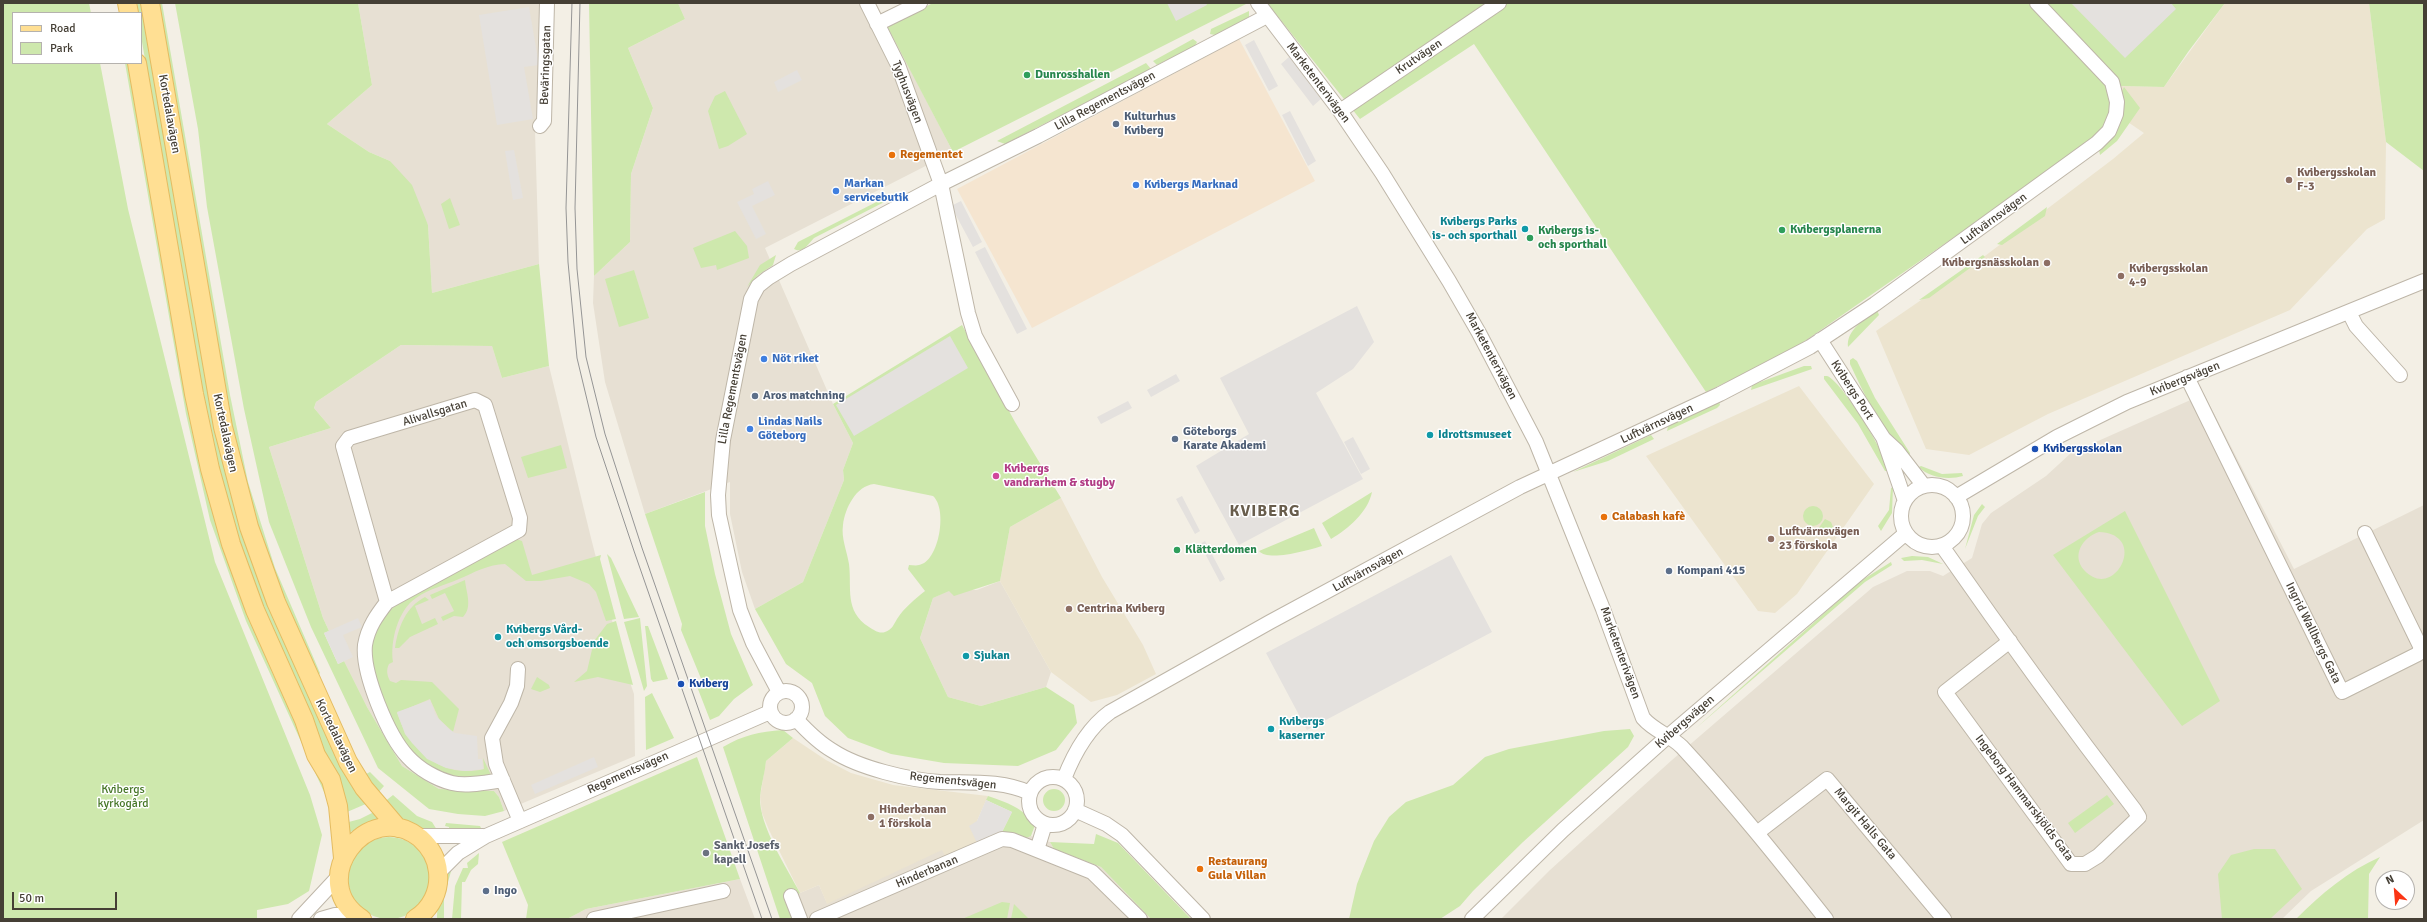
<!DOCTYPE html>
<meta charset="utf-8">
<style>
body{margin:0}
#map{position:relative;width:2427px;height:922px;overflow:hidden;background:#f3efe5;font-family:Signika,sans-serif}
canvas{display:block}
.frame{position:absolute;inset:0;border:4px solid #453f35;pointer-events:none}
.legend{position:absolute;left:12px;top:12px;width:130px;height:52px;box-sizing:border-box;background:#fff;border:1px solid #b5b2ae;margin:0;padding:5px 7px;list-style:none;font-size:12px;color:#453f35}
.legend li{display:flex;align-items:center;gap:8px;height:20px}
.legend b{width:20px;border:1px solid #b5b2ae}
.north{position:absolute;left:2375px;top:870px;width:40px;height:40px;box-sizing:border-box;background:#fff;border:1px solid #b5b2ae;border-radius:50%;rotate:334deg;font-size:11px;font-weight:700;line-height:16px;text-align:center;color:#453f35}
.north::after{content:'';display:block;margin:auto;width:14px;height:18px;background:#fb3514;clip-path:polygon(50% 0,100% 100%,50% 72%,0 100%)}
.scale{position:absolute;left:12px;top:892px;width:105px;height:18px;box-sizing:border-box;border:2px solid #453f35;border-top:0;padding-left:5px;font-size:12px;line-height:14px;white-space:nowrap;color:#453f35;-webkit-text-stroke:3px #fff;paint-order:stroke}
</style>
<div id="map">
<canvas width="2427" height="922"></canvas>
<div class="frame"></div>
<ul class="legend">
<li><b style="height:5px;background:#ffdf93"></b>Road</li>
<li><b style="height:11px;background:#cee8ad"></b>Park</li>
</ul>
<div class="north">N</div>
<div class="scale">50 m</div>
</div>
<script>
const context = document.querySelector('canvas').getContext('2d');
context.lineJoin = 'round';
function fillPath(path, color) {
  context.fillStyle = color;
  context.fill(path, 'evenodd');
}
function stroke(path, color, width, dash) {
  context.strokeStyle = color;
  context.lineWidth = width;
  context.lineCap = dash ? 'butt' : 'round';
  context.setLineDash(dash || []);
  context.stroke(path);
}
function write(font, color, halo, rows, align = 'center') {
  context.font = font + ' Signika,sans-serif';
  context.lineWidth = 3;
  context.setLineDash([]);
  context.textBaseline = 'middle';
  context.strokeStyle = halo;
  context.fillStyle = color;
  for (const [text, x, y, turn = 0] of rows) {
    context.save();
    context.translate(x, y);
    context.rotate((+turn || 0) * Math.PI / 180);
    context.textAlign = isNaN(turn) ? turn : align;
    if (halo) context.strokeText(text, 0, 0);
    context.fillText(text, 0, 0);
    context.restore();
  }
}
fillPath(new Path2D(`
 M 358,3 L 543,3 L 535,131 L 539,264 L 432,293 L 428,225 L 390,161 L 369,152 L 327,124 L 372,85 Z
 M 678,3 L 876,3 L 953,152 L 765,248 L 833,404 L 853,443 L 843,470 L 844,480 L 803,582 L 755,609 L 742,572 L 730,514 L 730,482 L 645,514 L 605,382 L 593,303 L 594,276 L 630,242 L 631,174 L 653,108 L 628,48 L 685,19 Z
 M 401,345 L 492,346 L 502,378 L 549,366 L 591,538 L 622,659 L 634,694 L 635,756 L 504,811 L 499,797 L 494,791 L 439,789 L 402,766 L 367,707 L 344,661 L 324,633 L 329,631 L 323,618 L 269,447 L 331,428 L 314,408 L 316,402 Z
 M 2204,394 L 2294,569 L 2424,505 L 2424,820 L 2311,891 L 2282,919 L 1501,919 L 1550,870 L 1672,760 L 1873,587 L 1907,571 L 1930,571 L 1943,576 L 1972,558 L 1982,524 L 1991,513 L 2046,476 L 2071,453 Z
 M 1000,581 L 1051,672 L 1046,687 L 981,706 L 948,697 L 920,638 L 933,598 L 949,590 L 977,590 Z
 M 1031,836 L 1050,842 L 1054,849 L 1101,867 L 1151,919 L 793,919 L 788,904 L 800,893 L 819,885 L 827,903 L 942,849 L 946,857 Z
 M 740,879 L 755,919 L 567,919 L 586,909 Z`), '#e7e0d3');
fillPath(new Path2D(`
 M 1239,39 L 1315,181 L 1032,328 L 957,189 Z`), '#f5e5d0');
fillPath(new Path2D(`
 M 2225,3 L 2369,3 L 2386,142 L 2385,219 L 2367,229 L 2290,310 L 2048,414 L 1969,455 L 1926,449 L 1876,331 L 1981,259 L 2113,159 L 2144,133 L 2119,116 L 2121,86 L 2164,87 Z
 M 1799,386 L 1874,484 L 1797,594 L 1775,613 L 1758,611 L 1646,456 Z
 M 1061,498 L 1102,577 L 1143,645 L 1156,674 L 1117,695 L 1091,702 L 1051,672 L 1000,581 L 1010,527 Z
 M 793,738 L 826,760 L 851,773 L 893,785 L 988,796 L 977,821 L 977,843 L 946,858 L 942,850 L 827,904 L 819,885 L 800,893 L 769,830 L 762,813 L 760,797 L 766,761 Z`), '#ece4cf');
fillPath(new Path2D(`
 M 3,3 L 89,3 L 91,13 L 13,13 L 13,63 L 100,63 L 128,209 L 215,562 L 310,795 L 322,835 L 309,891 L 288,904 L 257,910 L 257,919 L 3,919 Z
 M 136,3 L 142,3 L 219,447 L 241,526 L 319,721 L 343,768 L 368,803 L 347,812 L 273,633 L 244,558 L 226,498 L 207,418 L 141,36 L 141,13 L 137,13 Z
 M 158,3 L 162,3 L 230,395 L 248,482 L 275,568 L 320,673 L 318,676 L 272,570 L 245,485 L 225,393 Z
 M 175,3 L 358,3 L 372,85 L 327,124 L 369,152 L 390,161 L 412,185 L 428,225 L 432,293 L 539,264 L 549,366 L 502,378 L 492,346 L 401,345 L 316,402 L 314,408 L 331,428 L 269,447 L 323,618 L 329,631 L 324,633 L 338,664 L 344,661 L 367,707 L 402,766 L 439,789 L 494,791 L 499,797 L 504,811 L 485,816 L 458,814 L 429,809 L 378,768 L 311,627 L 269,522 L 244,409 L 207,207 L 198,129 Z
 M 589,3 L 678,3 L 685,19 L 628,48 L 653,108 L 631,174 L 630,242 L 594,276 Z
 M 933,3 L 1248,3 L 953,152 L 887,26 Z
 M 1267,3 L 2225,3 L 2188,52 L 2164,87 L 2121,86 L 2119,116 L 2098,137 L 1792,350 L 1706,392 L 1474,44 L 1360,119 Z
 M 2369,3 L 2424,3 L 2424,171 L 2386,142 Z
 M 1249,11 L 1249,17 L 1215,35 L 1210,34 L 1211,29 Z
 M 1193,39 L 1197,42 L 1195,46 L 1157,65 L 1153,61 Z
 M 125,63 L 130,63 L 245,607 L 272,672 L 325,779 L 329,803 L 246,621 L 210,520 L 186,414 Z
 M 1146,63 L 1151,69 L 1005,144 L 997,141 Z
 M 2124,87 L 2140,108 L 2117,141 L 2100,155 L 2099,150 C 2120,131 2126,120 2122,91 Z
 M 725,91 L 747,134 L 728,146 L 719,149 L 708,111 L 715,96 Z
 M 896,192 L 898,195 L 814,238 C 808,244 803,254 794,249 L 798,242 Z
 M 450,198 L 460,225 L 449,229 L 441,204 Z
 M 2047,207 L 2045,216 L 2002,245 L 1997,244 Z
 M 735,231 L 747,246 L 749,258 L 717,270 L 716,265 L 701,268 L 693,248 Z
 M 776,255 L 773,265 L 758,275 L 747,287 L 760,265 Z
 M 1983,255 L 1985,257 L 1929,298 L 1919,300 Z
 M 634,270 L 649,318 L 619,327 L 605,279 Z
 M 1877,310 L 1879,315 L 1848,347 C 1846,330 1865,319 1877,310 Z
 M 962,325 L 1015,422 L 1061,498 L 1010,527 L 1000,581 L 954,596 L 949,591 L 933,598 L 920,638 L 948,697 L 981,706 L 1046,687 L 1074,705 L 1077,723 L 1056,750 L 1018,766 L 944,763 L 891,754 L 848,738 L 825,716 L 812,683 L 786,664 L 755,609 L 803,582 L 844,480 L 843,470 L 853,443 L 833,404 ZM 874,484 L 933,496 C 948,509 939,562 919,565 C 916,566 912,565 909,565 L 908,569 L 925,591 C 915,599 904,608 897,619 C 894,624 892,630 885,632 C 879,634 874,630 869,627 C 844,611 852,588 849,564 C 847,551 841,538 843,525 C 845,508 856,486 874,484 Z
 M 1853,358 L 1857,361 L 1875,398 L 1910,453 L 1909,457 C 1883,433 1865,396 1850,364 L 1850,360 Z
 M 1804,366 L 1811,366 L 1812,369 L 1751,390 L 1752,385 Z
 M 1827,376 C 1841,380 1889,457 1887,471 L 1885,471 L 1858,424 L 1824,379 L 1824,376 Z
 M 1719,401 L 1720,405 L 1717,408 L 1667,431 L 1668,426 Z
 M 1651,435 L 1654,439 L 1608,461 L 1573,472 Z
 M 561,445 L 567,468 L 528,478 L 521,457 Z
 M 1921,466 L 1942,474 L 1962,473 L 1963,476 C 1949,480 1929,478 1919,467 Z
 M 1893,487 L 1892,513 L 1881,531 L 1878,526 L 1889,510 L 1891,488 Z
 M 705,492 L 705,526 L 715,574 L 731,634 L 753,685 L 734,699 L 719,716 L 710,720 L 696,684 L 702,681 L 681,630 L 682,624 L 645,514 Z
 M 1372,492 C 1368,512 1348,529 1331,539 L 1322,523 Z
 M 1982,504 L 1985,507 L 1978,516 L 1965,549 L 1974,515 Z
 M1803 516a10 10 0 1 1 20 0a10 10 0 1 1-20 0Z
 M 2125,511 L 2220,701 L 2182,726 L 2053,555 ZM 2099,532 C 2150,534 2114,603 2084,570 C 2071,555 2083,537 2099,532 Z
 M 1825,519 L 1831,522 L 1833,527 L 1830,533 L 1824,534 L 1818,529 Z
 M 1314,528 L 1322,546 C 1309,550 1268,562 1259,551 Z
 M 516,539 L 522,541 L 532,575 L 601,555 L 600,559 L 616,619 L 606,621 L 596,592 L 589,584 L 570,576 L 541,581 L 526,581 L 505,564 C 489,564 473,573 459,579 C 445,585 429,589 416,598 C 398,610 390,641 393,662 L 389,664 C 386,670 387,675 390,681 L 396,683 L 401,680 L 432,682 L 459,709 L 453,732 L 439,719 L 430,699 L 397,713 C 410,751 442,779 484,769 L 483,758 L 491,775 L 470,778 L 454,776 L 427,767 L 406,747 L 394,725 L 371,669 L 372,640 L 382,618 L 398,603 Z
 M 607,554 L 611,558 L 639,617 L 624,619 Z
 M 1912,556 L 1928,557 L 1943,564 L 1922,560 L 1904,561 L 1901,558 Z
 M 1891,562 L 1892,565 L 1865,582 L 1695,729 L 1859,582 Z
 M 465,580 C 466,592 473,607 463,617 L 454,616 L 443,621 L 441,617 L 454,611 L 445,593 L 432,599 L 430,595 Z
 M 425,597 L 429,600 L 415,606 L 422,624 L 435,618 L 438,624 L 410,637 L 399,648 L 395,648 C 398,627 406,607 425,597 Z
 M 640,618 L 647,686 L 644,691 L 624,622 Z
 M 616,621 L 633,685 L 598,677 L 574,682 L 587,671 L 594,641 L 607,624 Z
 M 645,626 L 648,626 L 668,679 L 653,682 L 651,679 Z
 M 537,677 L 549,685 L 550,688 L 540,692 L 531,689 Z
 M 652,693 L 674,738 L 646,750 L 645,697 Z
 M 1630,729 L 1634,736 L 1628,747 L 1523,842 L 1473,891 L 1460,906 L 1440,919 L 1349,919 L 1357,884 L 1374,841 L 1389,817 L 1406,802 L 1453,785 L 1485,757 L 1509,749 L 1604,731 Z
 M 783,730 L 793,738 L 766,761 C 765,773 761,785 760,797 C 759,826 787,868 800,893 L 788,904 L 793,919 L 780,919 L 723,747 C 743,735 759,732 783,730 Z
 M 697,757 L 740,879 L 586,909 L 567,919 L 526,919 L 528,905 L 502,842 Z
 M 370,772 L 384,786 L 376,795 L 366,774 Z
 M1043 800a11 11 0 1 1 22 0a11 11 0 1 1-22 0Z
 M 393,795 L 417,816 L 432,822 L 437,830 C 414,832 399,817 383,803 Z
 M 2107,795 L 2114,804 L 2075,833 L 2068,823 Z
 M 988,796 C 1008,803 1022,807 1035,825 L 1031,836 L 1024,839 L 1002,832 L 1012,812 L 986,800 Z
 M 376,811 L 380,820 L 368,822 L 349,833 L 345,823 L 360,819 Z
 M 446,823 L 480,826 L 481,828 L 449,832 L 449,827 L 445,826 Z
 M 1096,834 L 1118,843 L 1191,919 L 1151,919 L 1101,867 L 1054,849 L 1050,842 L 1094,844 Z
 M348 878a41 41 0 1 1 82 0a41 41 0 1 1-82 0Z
 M 2254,849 L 2275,849 L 2302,889 L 2270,919 L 2222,919 L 2218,874 L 2231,855 Z
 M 479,853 L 478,864 L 471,870 L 465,882 L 462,882 L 461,919 L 452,919 L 455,886 L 463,868 L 468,868 L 467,863 Z
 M 2380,857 L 2369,874 L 2368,919 L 2296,919 C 2321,894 2348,871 2380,857 Z
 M 452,868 L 444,896 L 444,919 L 437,919 C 437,905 441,877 452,868 Z
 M 1002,902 L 1010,903 L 1007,919 L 962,919 Z
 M 1014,904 L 1029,919 L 1011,919 Z`), '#cee8ad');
fillPath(new Path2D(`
 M 1167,3 L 1206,3 L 1207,5 L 1176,21 Z
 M 2071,3 L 2171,3 L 2176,9 L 2125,58 Z
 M 529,7 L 539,65 L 524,67 L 533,119 L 497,125 L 479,15 Z
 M 1254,40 L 1278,86 L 1269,91 L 1245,45 Z
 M 1289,57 L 1321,99 L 1313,106 L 1281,64 Z
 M 797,70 L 802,80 L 778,92 L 774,82 Z
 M 1290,111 L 1316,161 L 1308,166 L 1282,115 Z
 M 514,150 L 523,198 L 513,200 L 505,151 Z
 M 768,181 L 775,195 L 752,206 L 766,234 L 756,239 L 737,202 L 754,194 L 752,189 Z
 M 961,201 L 982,242 L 973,247 L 951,206 Z
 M 985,247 L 1027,329 L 1017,334 L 975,252 Z
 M 1357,306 L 1374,342 L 1353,369 L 1316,393 L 1363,479 L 1239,545 L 1196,466 L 1249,434 L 1220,378 Z
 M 950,336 L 968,368 L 854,436 L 836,405 Z
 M 1176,374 L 1180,381 L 1151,397 L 1147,390 Z
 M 1128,401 L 1132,408 L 1101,424 L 1097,417 Z
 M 1353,437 L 1370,469 L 1361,474 L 1344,442 Z
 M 1182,496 L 1200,531 L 1195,534 L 1176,499 Z
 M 1205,541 L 1225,579 L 1220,582 L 1200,544 Z
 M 1451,555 L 1492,632 L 1307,730 L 1266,653 Z
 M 358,618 L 362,627 L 343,635 L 353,657 L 338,664 L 324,633 Z
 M 430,700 L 436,716 L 449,729 L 455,733 L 477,736 L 478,759 L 482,759 L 483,769 L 465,771 L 446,768 L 427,759 L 412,743 L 405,734 L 397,712 Z
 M 594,757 L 598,767 L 535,794 L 531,785 Z
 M 986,800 L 1012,812 L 1002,832 L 977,843 L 969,826 L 977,821 Z`), '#e4e1de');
const minor = new Path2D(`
 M 867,3 L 898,65 L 941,184 L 968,313 L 975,336 L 1012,404
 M 1258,3 L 1340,111 L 1382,173 L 1449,281 L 1479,333 L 1536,442 L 1603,609 L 1643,718 C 1654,731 1670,735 1682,747 C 1733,802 1780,861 1826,919
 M 877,24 L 920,3
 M 1340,111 L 1499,3
 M 540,126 L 544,121 L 547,3
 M 2349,312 L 2356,326 L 2400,375
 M 1820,340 L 1884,439 L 1897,451 L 1924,486
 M 2187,377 L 2342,692 L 2418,654 L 2421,648 L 2365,533
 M 475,400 L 485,405 L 520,518 L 519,530 L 387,602 L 343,446 L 349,438 Z
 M 1884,440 L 1905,501
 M1901 516a31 31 0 1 1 62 0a31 31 0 1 1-62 0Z
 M 1956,497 L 2057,437 L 2127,402 L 2424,281
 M 1942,546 C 2004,635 2068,723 2134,809 L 2139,817 L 2098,856 L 2085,864 L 2071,864 L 1945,692 L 2010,641
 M 387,602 C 377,615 368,627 365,645 C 362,673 388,736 408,757 C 419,769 436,779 452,783 C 467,787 488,782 503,780
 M 518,669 L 517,686 L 511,703 L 492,738 L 496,764 L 520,821
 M770 707a16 16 0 1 1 32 0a16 16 0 1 1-32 0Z
 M 779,692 L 753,643 L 740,610 L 719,515 L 718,495 L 723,440 L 751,299 L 758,286 L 768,278 L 791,264 L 941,184 L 1038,136 L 1267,16
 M 796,719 C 807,731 819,743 833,751 C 859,768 909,780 940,782 C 970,783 1002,780 1030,793
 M1029 801a24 24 0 1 1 48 0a24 24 0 1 1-48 0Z
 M 1064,779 C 1074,753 1088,728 1110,712 L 1270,622 L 1520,487 L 1720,394 L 1810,347 L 1875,304 L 2097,143 L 2109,131 L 2116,114 L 2117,102 L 2112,82 L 2037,3
 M 1075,810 L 1106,824 L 1122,835 L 1203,919
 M 1757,833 L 1827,779 L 1944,919
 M 417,836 L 483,836
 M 1037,850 L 1092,872 L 1140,919
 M 438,873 L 458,853 L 486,836 L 770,712
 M 791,896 L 800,919
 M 299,919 L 339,876
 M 321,919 L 335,915 L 356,915
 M 594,919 L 723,891
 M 817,919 L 1002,839 L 1012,840 L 1037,850 L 1045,824
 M 1472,919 L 1563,830 L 1667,737 L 1906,533`);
const major = new Path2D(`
 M 127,3 L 129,13
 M 150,3 L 223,427 L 249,527 L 276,602 L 348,762 L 364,788 L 398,828
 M 137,63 L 194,394 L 210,469 L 231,544 L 255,610 L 304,720 L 316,755 L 331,780 L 338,806 L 343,858
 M 362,919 C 304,882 367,796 420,838 C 430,847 437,859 438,872 C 440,891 431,909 415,919`);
stroke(minor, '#beb6a8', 16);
stroke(major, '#e4bc62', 20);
stroke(minor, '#fff', 14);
stroke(major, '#ffdf93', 18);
stroke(new Path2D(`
 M 572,3 L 566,208 L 568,262 L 577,358 L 596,437 L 634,551 L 762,919
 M 580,3 L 575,208 L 577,269 L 586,357 L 605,434 L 642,548 L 772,919`), '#959595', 1);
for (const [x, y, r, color] of [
 [1027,75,4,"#2e9e5b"],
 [1116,124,4,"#5c6f8a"],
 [892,155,4,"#e8710a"],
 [2289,180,4,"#8d6e63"],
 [1136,185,4,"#3f7fe0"],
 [836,191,4,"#3f7fe0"],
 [1525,229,4,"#0f9aa8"],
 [1782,230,4,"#2e9e5b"],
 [1530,238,4,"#2e9e5b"],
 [2047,263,4,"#8d6e63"],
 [2121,276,4,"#8d6e63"],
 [764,359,4,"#3f7fe0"],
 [755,396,4,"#5c6f8a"],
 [750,429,4,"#3f7fe0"],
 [1430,435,4,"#0f9aa8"],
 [1175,439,4,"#5c6f8a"],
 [2035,449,4,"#1a4fb4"],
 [996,476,4,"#d1479c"],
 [1604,517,4,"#e8710a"],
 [1771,539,4,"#8d6e63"],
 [1177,550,4,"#2e9e5b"],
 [1669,571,4,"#5c6f8a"],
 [1069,609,4,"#8d6e63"],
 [498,637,4,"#0f9aa8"],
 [966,656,4,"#0f9aa8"],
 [681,684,4,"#1a4fb4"],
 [1271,729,4,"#0f9aa8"],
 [871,817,4,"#8d6e63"],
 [706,853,4,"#6b7280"],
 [1200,869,4,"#e8710a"],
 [486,891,4,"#5c6f8a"]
]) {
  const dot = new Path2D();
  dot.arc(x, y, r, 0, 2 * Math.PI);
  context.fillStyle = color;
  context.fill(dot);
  stroke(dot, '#fff', 1.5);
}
write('12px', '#453f35', '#fff', [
 ["Krutvägen",1419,57,-34],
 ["Beväringsgatan",546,65,-88],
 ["Marketenterivägen",1318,83,53],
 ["Tyghusvägen",907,92,69],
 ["Lilla Regementsvägen",1105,101,-28],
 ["Kortedalavägen",169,114,80],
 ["Luftvärnsvägen",1994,219,-36],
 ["Marketenterivägen",1491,356,62],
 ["Kvibergsvägen",2185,379,-22],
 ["Lilla Regementsvägen",733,389,-79],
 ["Kvibergs Port",1852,390,57],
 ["Alivallsgatan",435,413,-17],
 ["Luftvärnsvägen",1657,424,-25],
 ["Kortedalavägen",225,433,78],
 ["Luftvärnsvägen",1368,570,-29],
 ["Ingrid Wallbergs Gata",2313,633,64],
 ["Marketenterivägen",1620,653,70],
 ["Kvibergsvägen",1685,722,-41],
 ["Kortedalavägen",336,736,64],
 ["Regementsvägen",628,773,-24],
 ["Regementsvägen",953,781,6],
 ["Ingeborg Hammarskjölds Gata",2024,798,53],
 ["Margit Halls Gata",1865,824,50],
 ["Hinderbanan",927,872,-23]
]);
write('bold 12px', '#27864d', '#fff', [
 ["Dunrosshallen",1035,75],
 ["Kvibergsplanerna",1790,230],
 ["Kvibergs is-",1538,231],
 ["och sporthall",1538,245],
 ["Klätterdomen",1185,550]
], 'left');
write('bold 12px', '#4e5e75', '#fff', [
 ["Kulturhus",1124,117],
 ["Kviberg",1124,131],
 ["Aros matchning",763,396],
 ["Göteborgs",1183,432],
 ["Karate Akademi",1183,446],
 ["Kompani 415",1677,571],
 ["Ingo",494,891]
], 'left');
write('bold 12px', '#c56008', '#fff', [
 ["Regementet",900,155],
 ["Calabash kafè",1612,517],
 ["Restaurang",1208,862],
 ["Gula Villan",1208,876]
], 'left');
write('bold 12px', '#785e54', '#fff', [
 ["Kvibergsskolan",2297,173],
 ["F-3",2297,187],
 ["Kvibergsnässkolan",2039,263,"right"],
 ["Kvibergsskolan",2129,269],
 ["4-9",2129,283],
 ["Luftvärnsvägen",1779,532],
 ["23 förskola",1779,546],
 ["Centrina Kviberg",1077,609],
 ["Hinderbanan",879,810],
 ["1 förskola",879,824]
], 'left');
write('bold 12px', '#366cbe', '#fff', [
 ["Markan",844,184],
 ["servicebutik",844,198],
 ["Kvibergs Marknad",1144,185],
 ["Nöt riket",772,359],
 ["Lindas Nails",758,422],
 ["Göteborg",758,436]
], 'left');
write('bold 12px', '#0d838f', '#fff', [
 ["Kvibergs Parks",1517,222,"right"],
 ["is- och sporthall",1517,236,"right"],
 ["Idrottsmuseet",1438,435],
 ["Kvibergs Vård-",506,630],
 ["och omsorgsboende",506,644],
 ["Sjukan",974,656],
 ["Kvibergs",1279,722],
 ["kaserner",1279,736]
], 'left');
write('bold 12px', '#164399', '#fff', [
 ["Kvibergsskolan",2043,449],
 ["Kviberg",689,684]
], 'left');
write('bold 12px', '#b23c85', '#fff', [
 ["Kvibergs",1004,469],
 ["vandrarhem & stugby",1004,483]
], 'left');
write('12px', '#477728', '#fff', [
 ["Kvibergs",123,790],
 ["kyrkogård",123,804]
]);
write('bold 12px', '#5b616d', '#fff', [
 ["Sankt Josefs",714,846],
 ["kapell",714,860]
], 'left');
context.letterSpacing = '1px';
write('bold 16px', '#685d4c', '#fff', [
 ["KVIBERG",1265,512]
]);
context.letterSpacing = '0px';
</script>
